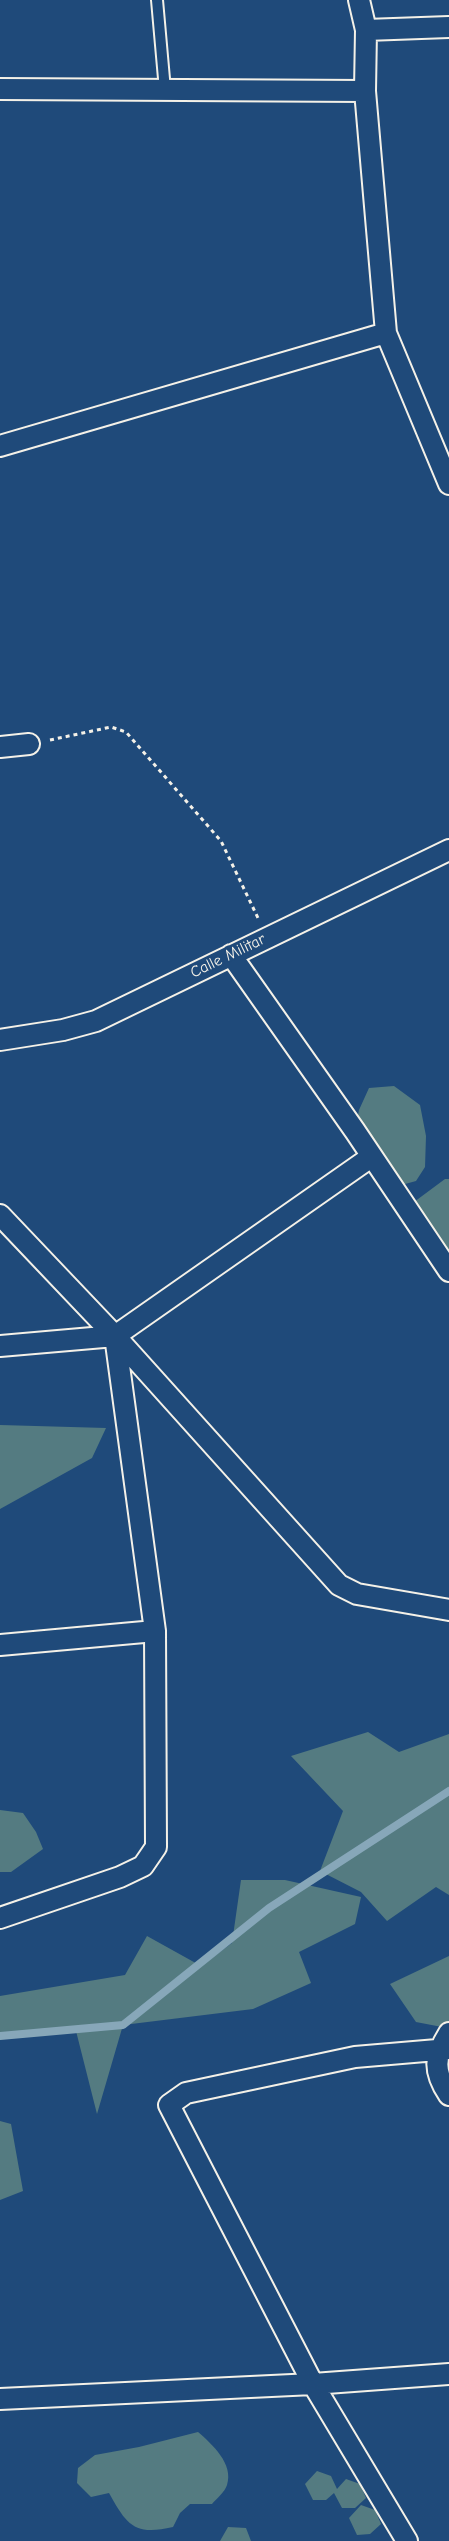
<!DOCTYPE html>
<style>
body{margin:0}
canvas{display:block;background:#1f4a7a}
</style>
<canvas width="449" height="2541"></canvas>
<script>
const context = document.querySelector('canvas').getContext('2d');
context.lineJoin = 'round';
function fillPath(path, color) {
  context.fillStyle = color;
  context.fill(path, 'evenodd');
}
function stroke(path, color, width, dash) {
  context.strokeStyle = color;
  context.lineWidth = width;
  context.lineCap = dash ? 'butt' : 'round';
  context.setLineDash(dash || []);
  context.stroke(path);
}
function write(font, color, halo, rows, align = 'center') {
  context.font = font + ' "Comic Neue",sans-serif';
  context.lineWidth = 4;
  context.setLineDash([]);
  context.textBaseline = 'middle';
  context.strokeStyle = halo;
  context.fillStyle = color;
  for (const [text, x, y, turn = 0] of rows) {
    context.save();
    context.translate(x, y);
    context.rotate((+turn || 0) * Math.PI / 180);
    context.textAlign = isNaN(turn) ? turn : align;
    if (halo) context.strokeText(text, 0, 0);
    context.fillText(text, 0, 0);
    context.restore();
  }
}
fillPath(new Path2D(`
 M 394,1086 L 420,1105 L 426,1136 L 425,1167 L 416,1181 L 394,1187 L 355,1131 L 359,1110 L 369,1088 Z
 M 445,1179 L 449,1179 L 449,1257 L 414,1202 Z
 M 0,1425 L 106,1428 L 92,1458 L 0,1509 Z
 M 368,1732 L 399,1752 L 449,1734 L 449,1895 L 436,1887 L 387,1921 L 361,1892 L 320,1871 L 343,1811 L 291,1756 Z
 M 0,1810 L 23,1813 L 36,1832 L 43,1849 L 11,1872 L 0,1872 Z
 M 241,1880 L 285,1880 L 361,1897 L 355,1924 L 299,1952 L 311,1983 L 253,2009 L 123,2025 L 97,2114 L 76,2031 L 0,2036 L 0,1996 L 125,1975 L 147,1936 L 201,1966 L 232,1943 Z
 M 449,1956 L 449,2023 L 442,2027 L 416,2022 L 390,1984 Z
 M 0,2121 L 11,2124 L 23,2191 L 0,2200 Z
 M 198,2432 C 212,2444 234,2464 227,2485 C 225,2492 216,2499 212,2504 L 190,2504 L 180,2513 L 173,2527 C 134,2536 127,2525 109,2493 L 91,2497 L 77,2483 L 78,2468 L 95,2455 L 139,2447 Z
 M 317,2471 L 331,2476 L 337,2489 L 346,2479 L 360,2484 L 366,2498 L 355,2508 L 342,2508 L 334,2493 L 326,2500 L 313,2500 L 305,2484 Z
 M 361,2505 L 375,2510 L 381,2524 L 370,2534 L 357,2535 L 349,2518 Z
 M 228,2527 L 246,2528 L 251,2541 L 220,2541 Z`), '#547b81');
stroke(new Path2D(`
 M 0,2036 L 123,2025 L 269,1908 L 449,1791`), '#87a7b9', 8);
const service = new Path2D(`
 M 157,0 L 165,90`);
const minor = new Path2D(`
 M 359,0 L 366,30 L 365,91 L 386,333 L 449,484
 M 366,30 L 449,27
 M 0,89 L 365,91
 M 0,446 L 386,333
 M 0,747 L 29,744
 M 231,955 L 355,1131 L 449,1271
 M 0,1040 L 63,1030 L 96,1021 L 449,850
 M 0,1215 L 115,1336 L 339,1585 L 357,1594 L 449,1610
 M 0,1346 L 115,1336 L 371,1157
 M 0,1645 L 155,1631
 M 0,1918 L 120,1877 L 143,1866 L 156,1847 L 155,1631 L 115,1336
 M 449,2033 C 434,2057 433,2071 449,2095
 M 0,2399 L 313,2384 L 449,2374
 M 407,2541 L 313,2384 L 169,2105 L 186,2093 L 355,2057 L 449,2049`);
stroke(service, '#f4f1e8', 14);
stroke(minor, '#f4f1e8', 24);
stroke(new Path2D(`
 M 50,740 L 111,727 L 126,732 L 221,841 L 258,918`), '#f4f1e8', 3, [4, 4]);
stroke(service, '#1f4a7a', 10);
stroke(minor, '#1f4a7a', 20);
write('16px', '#f4f1e8', '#1f4a7a', [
 ["Calle Militar",228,956,-26]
]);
</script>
